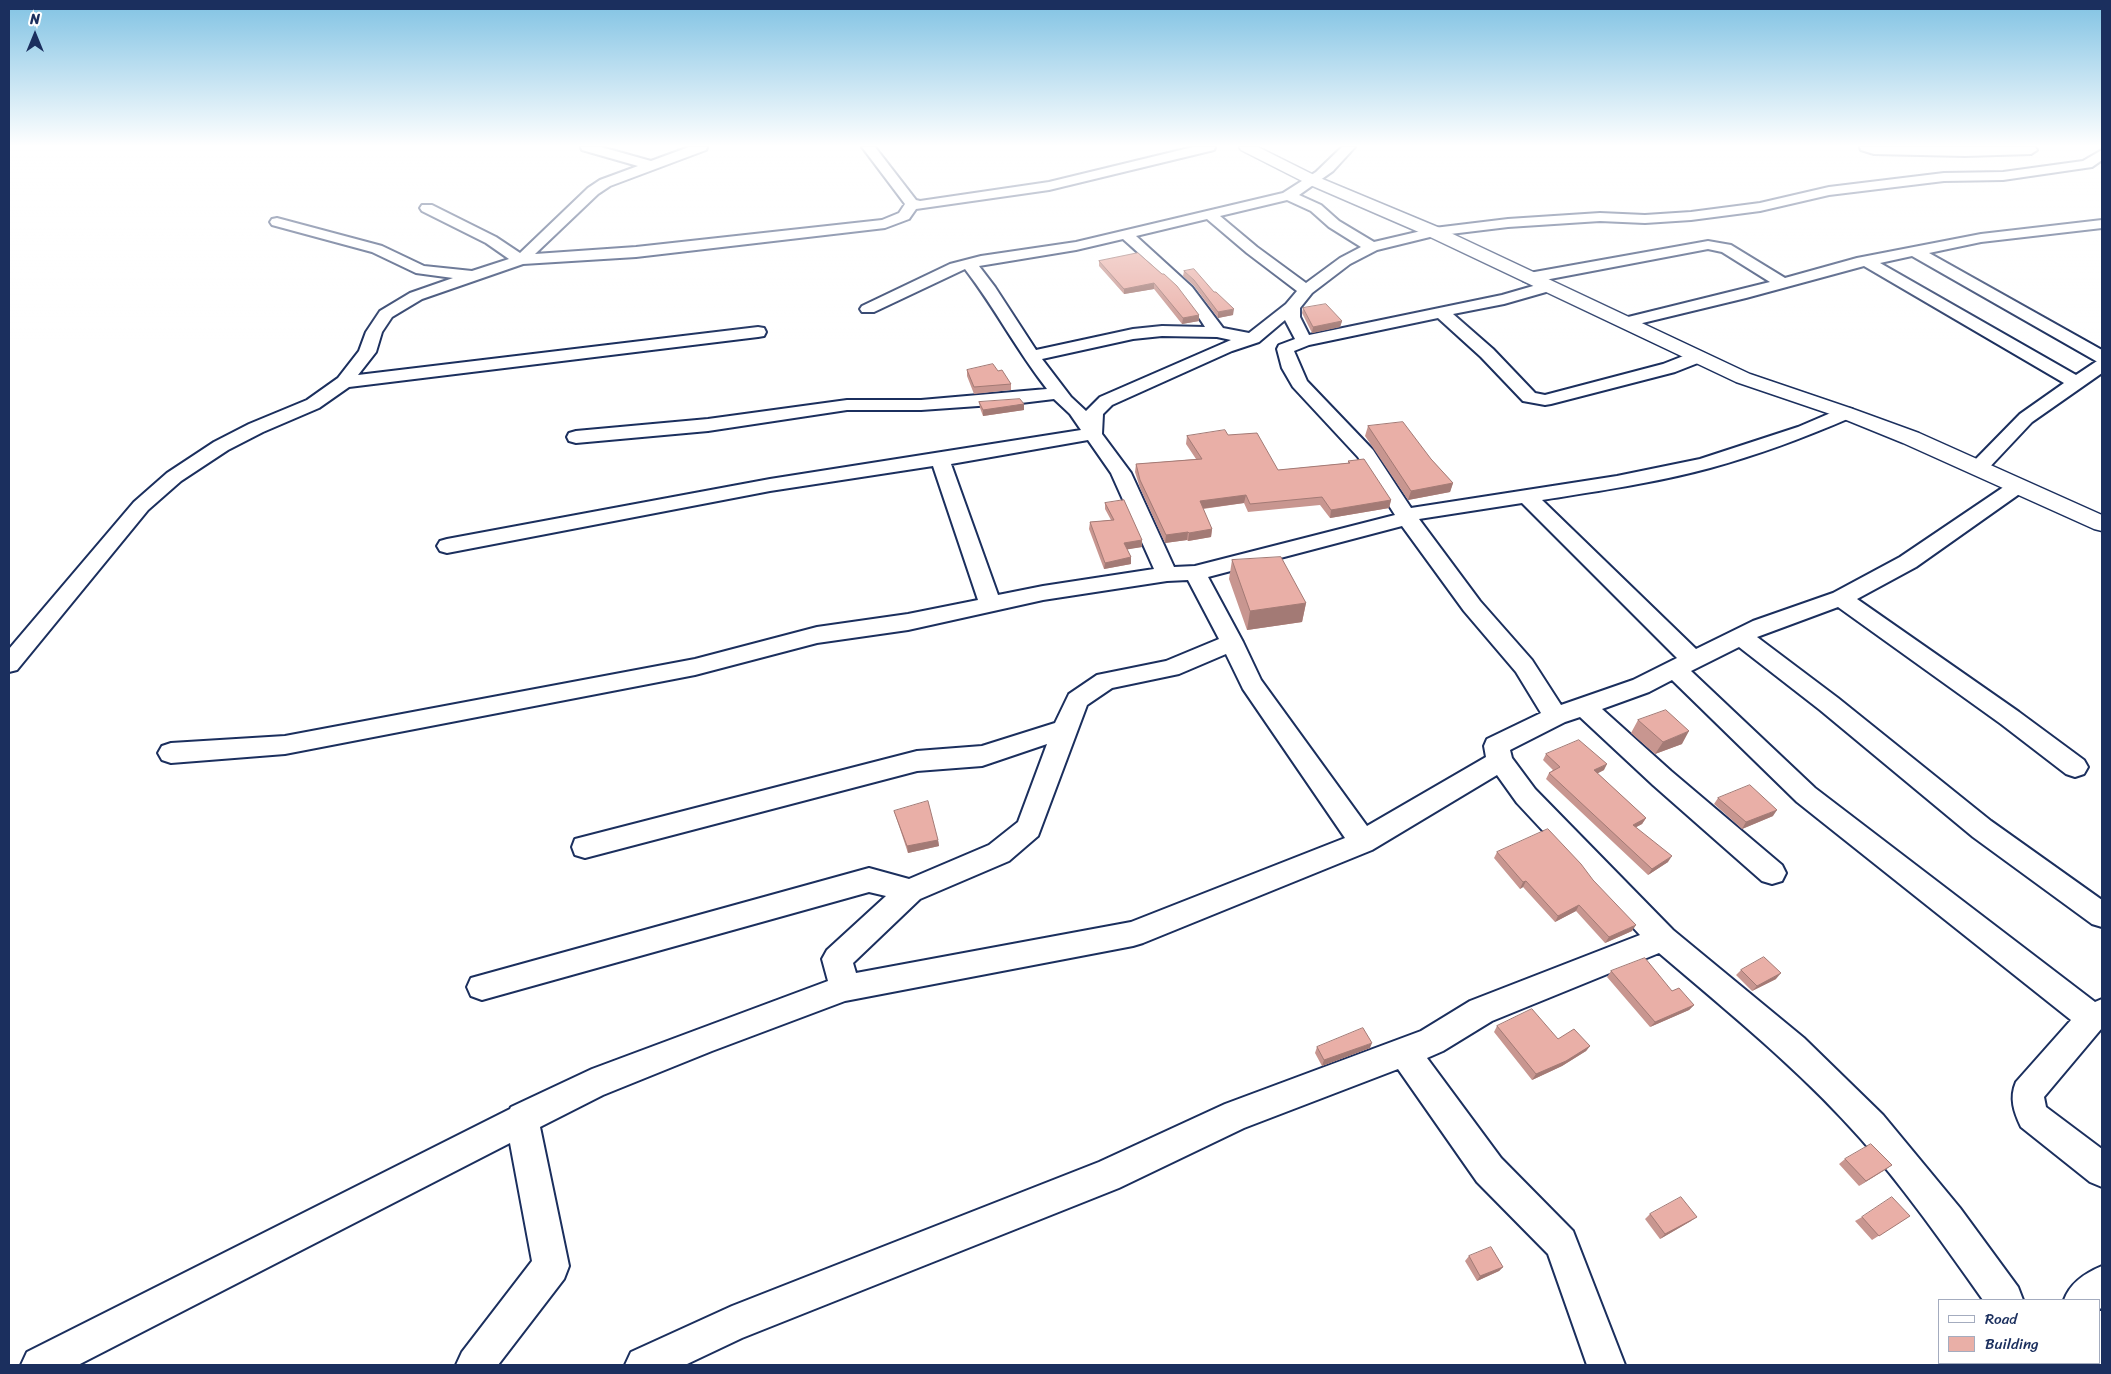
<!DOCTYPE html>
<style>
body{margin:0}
#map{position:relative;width:2111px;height:1374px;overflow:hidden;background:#fff;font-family:Sriracha,sans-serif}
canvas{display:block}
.frame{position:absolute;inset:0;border:10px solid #1b2f5e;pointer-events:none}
.legend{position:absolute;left:1938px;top:1299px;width:162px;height:65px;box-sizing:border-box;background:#fff;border:1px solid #a4acbf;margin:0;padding:6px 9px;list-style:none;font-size:15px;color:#1b2f5e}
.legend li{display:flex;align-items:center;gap:10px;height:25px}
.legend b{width:25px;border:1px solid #a4acbf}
.north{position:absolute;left:10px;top:10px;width:50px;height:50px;-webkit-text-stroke:4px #fff;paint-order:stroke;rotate:0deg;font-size:14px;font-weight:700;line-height:20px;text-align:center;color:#1b2f5e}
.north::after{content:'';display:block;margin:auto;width:18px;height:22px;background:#1b2f5e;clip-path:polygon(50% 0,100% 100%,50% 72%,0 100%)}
</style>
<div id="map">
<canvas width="2111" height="1374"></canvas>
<div class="frame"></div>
<ul class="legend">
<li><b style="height:6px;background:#fff"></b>Road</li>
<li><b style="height:14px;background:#e9afa7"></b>Building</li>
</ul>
<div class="north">N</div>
</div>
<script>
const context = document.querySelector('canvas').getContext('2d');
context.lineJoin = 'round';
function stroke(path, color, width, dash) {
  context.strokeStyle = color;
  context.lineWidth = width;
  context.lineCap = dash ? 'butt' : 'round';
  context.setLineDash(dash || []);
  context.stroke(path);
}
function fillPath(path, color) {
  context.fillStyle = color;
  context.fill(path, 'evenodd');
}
const street = new Path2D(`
 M 581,147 L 601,147 L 651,161 L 689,147 L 707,147 L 706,150 L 610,186 L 598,194 L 535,254 L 636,247 L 882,220 L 899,213 L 905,204 L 862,147 L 875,147 L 916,200 L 920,201 L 1049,182 L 1193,147 L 1215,147 L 1214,150 L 1049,190 L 916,209 L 909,219 L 885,228 L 636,257 L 523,264 L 422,299 L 392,317 L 382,332 L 376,352 L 358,375 L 758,327 L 764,328 L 766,332 L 764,336 L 758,337 L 349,387 L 319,408 L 263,432 L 228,450 L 181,481 L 148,510 L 17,670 L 9,672 L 9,649 L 134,502 L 167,473 L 214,442 L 249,424 L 307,400 L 338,378 L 359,351 L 366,332 L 380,311 L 410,293 L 453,278 L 416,273 L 372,252 L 272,225 L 270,222 L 272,219 L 277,218 L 382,246 L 424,266 L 472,271 L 509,259 L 486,243 L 422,211 L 420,208 L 422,205 L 432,205 L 496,237 L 520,253 L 588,188 L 600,180 L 638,166 L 582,150 Z
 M 1342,147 L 1355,147 L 1333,171 L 1299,195 L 1321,205 L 1339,221 L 1374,242 L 1434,228 L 1508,219 L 1600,213 L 1645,215 L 1691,212 L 1760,203 L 1829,187 L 1944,173 L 2003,172 L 2083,161 L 2102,150 L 2102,160 L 2092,167 L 2003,180 L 1944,181 L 1829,195 L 1760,211 L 1691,220 L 1645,223 L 1600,221 L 1508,227 L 1434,236 L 1377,250 L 1350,264 L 1312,293 L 1300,308 L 1300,317 L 1309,335 L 1502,295 L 1547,282 L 1553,284 L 1555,287 L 1553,290 L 1504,304 L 1453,314 L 1493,349 L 1535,393 L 1545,395 L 1663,364 L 1691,353 L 1697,352 L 1703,353 L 1706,357 L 1703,361 L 1675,372 L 1551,404 L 1545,405 L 1523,401 L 1481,357 L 1438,318 L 1309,345 L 1294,351 L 1307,381 L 1373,450 L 1411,508 L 1617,476 L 1700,459 L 1798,427 L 1840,409 L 1846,408 L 1852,409 L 1855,413 L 1852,417 C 1806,437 1758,455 1710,468 C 1655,483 1598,491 1542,500 L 1696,649 L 1753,621 L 1833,593 L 1900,557 L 2011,482 L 2018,480 L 2025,482 L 2028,486 L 2025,490 L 1916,567 L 1857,599 L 2019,712 L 2084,760 L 2088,767 L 2084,774 L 2075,777 L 2066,774 L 2001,724 L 1838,607 L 1757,637 L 1838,698 L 1991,821 L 2102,900 L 2102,927 L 2092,924 L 1973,837 L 1820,710 L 1739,647 L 1691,671 L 1815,788 L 2095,1002 L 2102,999 L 2102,1028 L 2044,1097 L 2046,1107 L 2102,1149 L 2102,1187 L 2090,1182 L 2021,1127 C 2014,1112 2009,1098 2016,1082 L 2071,1020 L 1797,802 L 1672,680 L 1649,692 L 1602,709 L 1671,771 L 1782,865 L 1786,873 L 1782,881 L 1772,884 L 1762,881 L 1653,785 L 1580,717 L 1565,722 L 1510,750 L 1512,758 L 1535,789 L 1673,930 L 1804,1038 L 1883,1115 L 1960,1208 L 2018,1287 L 2023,1300 L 1983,1300 C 1944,1245 1905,1189 1860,1138 C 1799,1069 1728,1012 1659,953 L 1492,1021 L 1443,1051 L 1427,1058 L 1501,1158 L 1573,1231 L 1625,1365 L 1587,1365 L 1548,1254 L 1477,1182 L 1398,1069 L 1244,1128 L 1119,1188 L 742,1338 L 685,1365 L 625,1365 L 631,1352 L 732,1306 L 1099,1162 L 1225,1104 L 1421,1031 L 1470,1001 L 1640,935 L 1517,803 L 1497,775 L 1372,850 L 1143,943 L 1133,946 L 845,1001 L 712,1051 L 603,1095 L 540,1127 L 569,1266 L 564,1279 L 498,1365 L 456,1365 L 462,1352 L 532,1261 L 510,1143 L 78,1365 L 21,1365 L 27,1352 L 510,1109 L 511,1107 L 592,1069 L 828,981 L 822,959 L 827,950 L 886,896 L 869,892 L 482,1000 L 471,996 L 467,987 L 471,978 L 869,868 L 909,879 L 989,845 L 1018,822 L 1047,744 L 982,766 L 917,771 L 585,858 L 575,855 L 572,847 L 575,839 L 917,751 L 982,746 L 1055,723 L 1069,694 L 1097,675 L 1166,661 L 1219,639 L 1188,580 L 1167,581 L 1043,600 L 908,630 L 817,643 L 695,675 L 285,754 L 171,763 L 162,760 L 158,753 L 162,746 L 171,743 L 285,736 L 695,659 L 817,627 L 908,614 L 978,600 L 933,466 L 770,491 L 447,553 L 440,551 L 437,546 L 440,541 L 447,539 L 770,479 L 1081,430 L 1070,414 L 1054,399 L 1021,403 L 921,410 L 847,410 L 708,431 L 576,443 L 569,441 L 567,437 L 569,433 L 576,431 L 708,419 L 847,400 L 921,400 L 1047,389 C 1017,351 995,308 965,269 L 874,312 L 862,312 L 860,309 L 862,306 L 950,264 L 981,256 L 1076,242 L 1283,193 L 1316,172 ZM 1287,200 L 1311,211 L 1329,227 L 1361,247 L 1340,258 L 1306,283 L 1257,247 L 1220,216 ZM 1207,219 L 1247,253 L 1297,291 L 1286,304 L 1249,333 L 1223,328 L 1192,287 L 1136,236 ZM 1123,239 C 1153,266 1184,292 1205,327 L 1162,326 L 1133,329 L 1036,350 L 995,287 L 979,266 L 1076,250 ZM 1285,320 L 1295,339 L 1279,345 L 1277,349 L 1282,368 L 1293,387 L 1358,457 L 1395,515 L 1195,566 L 1174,567 L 1131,473 L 1102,434 L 1103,414 L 1112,405 L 1232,351 L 1259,342 ZM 1162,336 L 1217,337 L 1231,340 L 1100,397 L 1086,411 L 1071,397 L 1042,359 L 1133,339 ZM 1088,440 L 1111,473 L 1154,569 L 1043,586 L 998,595 L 951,464 ZM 1522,503 L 1677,658 L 1633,680 L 1561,705 L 1532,660 L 1480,601 L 1419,519 ZM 1402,526 L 1464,611 L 1516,672 L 1541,713 L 1487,739 L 1484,746 L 1486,757 L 1367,826 L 1261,680 L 1243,642 L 1208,577 ZM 1226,654 L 1243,689 L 1345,838 L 1131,922 L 856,973 L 853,963 L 920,899 L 1009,861 L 1038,836 L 1087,705 L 1112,688 L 1179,674 Z
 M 1860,147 L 2035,147 L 2037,150 L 2031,154 L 1965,156 L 1874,154 L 1861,150 Z
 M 2102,220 L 2102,228 L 1981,242 L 1929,253 L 2102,350 L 2102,373 L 2032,422 L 1985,472 L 1978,474 L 1971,472 L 1968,468 L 1971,464 L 2020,414 L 2064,383 L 1864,266 L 1746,298 L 1626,327 L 1620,325 L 1618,322 L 1620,319 L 1770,282 L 1722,252 L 1708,249 L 1529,283 L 1524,281 L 1521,278 L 1524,275 L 1529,273 L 1708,241 L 1731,245 L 1785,278 L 1857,258 L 1981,234 ZM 1912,256 L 2096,361 L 2097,361 L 2076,375 L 1880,263 Z
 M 2102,1266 L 2102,1307 L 2100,1309 L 2100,1300 L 2064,1300 C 2070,1283 2085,1273 2102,1266 Z
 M 2031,1363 L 2070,1363 L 2071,1365 L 2032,1365 Z`);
const secondary = new Path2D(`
 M 1239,147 L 1258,147 L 1320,178 L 1440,228 L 1750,374 L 1853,409 L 1919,433 L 2102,515 L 2102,531 L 2094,529 L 1903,443 L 1839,417 L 1736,382 L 1428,236 L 1308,184 L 1241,150 Z`);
stroke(street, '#1b2f5e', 4);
stroke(secondary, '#1b2f5e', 3);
fillPath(street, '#fff');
fillPath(secondary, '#fff');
fillPath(new Path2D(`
 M 1138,253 L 1199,315 L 1199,321 L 1182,324 L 1154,289 L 1124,294 L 1099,266 L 1099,261 Z
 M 1184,271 L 1233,315 L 1218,318 L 1194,286 L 1183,276 Z
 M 1303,308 L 1342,321 L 1340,327 L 1312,333 L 1302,313 Z
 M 967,370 L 998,371 L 1011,384 L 1011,390 L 974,394 L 967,376 Z
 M 979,402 L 1024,410 L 983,416 L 980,408 Z
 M 1368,426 L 1431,459 L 1453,483 L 1450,492 L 1408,500 L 1365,436 Z
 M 1228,435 L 1278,470 L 1348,463 L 1348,461 L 1391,500 L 1389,508 L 1330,518 L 1320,505 L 1248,512 L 1244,503 L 1203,509 L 1212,529 L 1211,537 L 1188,541 L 1187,540 L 1165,543 L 1140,488 L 1135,472 L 1136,464 L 1196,459 L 1186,444 L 1187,436 Z
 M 1105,503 L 1142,540 L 1142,547 L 1127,549 L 1131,557 L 1131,564 L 1104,569 L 1089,529 L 1090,522 L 1111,520 L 1105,509 Z
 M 1232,560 L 1306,603 L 1302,622 L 1247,630 L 1229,579 Z
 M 1638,720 L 1682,744 L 1655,754 L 1631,733 Z
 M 1546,754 L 1604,770 L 1597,773 L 1646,818 L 1642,824 L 1636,827 L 1668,862 L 1648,875 L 1546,779 L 1549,773 L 1553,770 L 1543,760 Z
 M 1718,798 L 1773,816 L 1742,829 L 1714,804 Z
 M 894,811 L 938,840 L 939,846 L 908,853 Z
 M 1497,852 L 1632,931 L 1605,943 L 1576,911 L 1555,922 L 1523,887 L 1520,889 L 1494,858 Z
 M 1741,970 L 1776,979 L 1752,991 L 1736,975 Z
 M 1611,971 L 1672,991 L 1694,1005 L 1689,1010 L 1650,1027 L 1607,977 Z
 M 1497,1026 L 1558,1039 L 1590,1046 L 1586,1051 L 1562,1066 L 1532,1080 L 1494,1032 Z
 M 1317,1047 L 1370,1048 L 1322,1066 L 1315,1053 Z
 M 1845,1159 L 1892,1165 L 1859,1186 L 1839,1164 Z
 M 1650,1214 L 1691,1221 L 1660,1239 L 1645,1219 Z
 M 1910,1216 L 1872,1240 L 1855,1221 L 1862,1217 Z
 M 1469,1256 L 1503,1267 L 1499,1271 L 1477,1281 L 1465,1261 Z`), '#c89690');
fillPath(new Path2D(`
 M 1154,283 L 1154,289 L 1124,294 L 1124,289 Z
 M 1234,309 L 1233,315 L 1218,318 L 1218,312 Z
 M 1199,315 L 1199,321 L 1182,324 L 1183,318 Z
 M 1342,321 L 1340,327 L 1312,333 L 1313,327 Z
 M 1024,404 L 1024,410 L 983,416 L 983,410 Z
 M 1453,483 L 1450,492 L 1408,500 L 1411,491 Z
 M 1246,495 L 1244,503 L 1199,509 L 1200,501 Z
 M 1391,500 L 1389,508 L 1330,518 L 1331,510 Z
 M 1212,529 L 1211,537 L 1188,541 L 1189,533 Z
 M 1188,532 L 1187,540 L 1165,543 L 1166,535 Z
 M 1142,540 L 1142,547 L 1124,550 L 1124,543 Z
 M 1131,557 L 1131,564 L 1104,569 L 1105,563 Z
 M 1306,603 L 1302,622 L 1247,630 L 1250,611 Z
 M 1689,731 L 1682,744 L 1655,754 L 1663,742 Z
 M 1607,764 L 1604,770 L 1591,777 L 1594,770 Z
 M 1777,810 L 1773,816 L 1742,829 L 1746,822 Z
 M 1646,818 L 1642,824 L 1629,831 L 1633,825 Z
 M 938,840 L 939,846 L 908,853 L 907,846 Z
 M 1672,856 L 1668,862 L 1648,875 L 1652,869 Z
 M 1526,881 L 1523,887 L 1520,889 L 1523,882 Z
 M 1579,905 L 1576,911 L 1555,922 L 1558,916 Z
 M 1636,925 L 1632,931 L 1605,943 L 1609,937 Z
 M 1781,973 L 1776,979 L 1752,991 L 1757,986 Z
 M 1694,1005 L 1689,1010 L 1650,1027 L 1655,1022 Z
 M 1372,1043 L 1370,1048 L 1322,1066 L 1324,1060 Z
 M 1590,1046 L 1586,1051 L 1562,1066 L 1532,1080 L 1536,1074 Z
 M 1892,1165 L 1885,1170 L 1859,1186 L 1866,1181 Z
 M 1697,1217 L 1691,1221 L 1660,1239 L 1665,1234 Z
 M 1503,1267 L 1499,1271 L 1477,1281 L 1480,1276 Z`), '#a37a75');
const building = new Path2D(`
 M 1138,253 L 1162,274 L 1164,274 L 1177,286 L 1199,315 L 1183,318 L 1154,283 L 1124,289 L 1099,261 Z
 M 1194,269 L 1214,292 L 1216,292 L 1234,309 L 1218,312 L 1194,280 L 1184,271 Z
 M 1326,304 L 1342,321 L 1313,327 L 1303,308 Z
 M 993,364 L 998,371 L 1002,370 L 1011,384 L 974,387 L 967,370 Z
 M 1020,399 L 1024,404 L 983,410 L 979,402 Z
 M 1403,422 L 1431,459 L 1453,483 L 1411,491 L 1368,426 Z
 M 1225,430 L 1228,435 L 1257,433 L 1278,470 L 1350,463 L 1348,461 L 1364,459 L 1391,500 L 1331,510 L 1322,497 L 1250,504 L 1246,495 L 1200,501 L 1212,529 L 1189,533 L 1188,532 L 1166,535 L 1140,480 L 1136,464 L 1202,459 L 1187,436 Z
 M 1124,500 L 1142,540 L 1124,543 L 1131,557 L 1105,563 L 1090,522 L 1114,520 L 1105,503 Z
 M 1281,557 L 1306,603 L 1250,611 L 1232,560 Z
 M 1666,710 L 1689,731 L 1663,742 L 1638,720 Z
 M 1579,740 L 1607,764 L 1594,770 L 1646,818 L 1633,825 L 1672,856 L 1652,869 L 1549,773 L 1560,767 L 1546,754 Z
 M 1750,785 L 1777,810 L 1746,822 L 1718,798 Z
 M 928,801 L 938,840 L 907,846 L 894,811 Z
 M 1548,829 L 1581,864 L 1593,880 L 1636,925 L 1609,937 L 1579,905 L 1558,916 L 1526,881 L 1523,882 L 1497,852 Z
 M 1764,957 L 1781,973 L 1757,986 L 1741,970 Z
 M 1645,958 L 1672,991 L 1679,988 L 1694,1005 L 1655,1022 L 1611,971 Z
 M 1532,1009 L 1558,1039 L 1574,1029 L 1590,1046 L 1566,1061 L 1536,1074 L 1497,1026 Z
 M 1363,1028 L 1372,1043 L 1324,1060 L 1317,1047 Z
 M 1871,1144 L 1892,1165 L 1866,1181 L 1845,1159 Z
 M 1681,1197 L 1697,1217 L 1665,1234 L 1650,1214 Z
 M 1892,1197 L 1910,1216 L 1879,1236 L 1862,1217 Z
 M 1491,1247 L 1503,1267 L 1480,1276 L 1469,1256 Z`);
fillPath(building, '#e9afa7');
stroke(building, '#a37a75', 1);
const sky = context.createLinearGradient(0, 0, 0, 339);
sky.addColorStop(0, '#80c2e3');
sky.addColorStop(0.43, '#fff');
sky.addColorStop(1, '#ffffff00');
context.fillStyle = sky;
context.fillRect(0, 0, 2111, 339);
</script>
